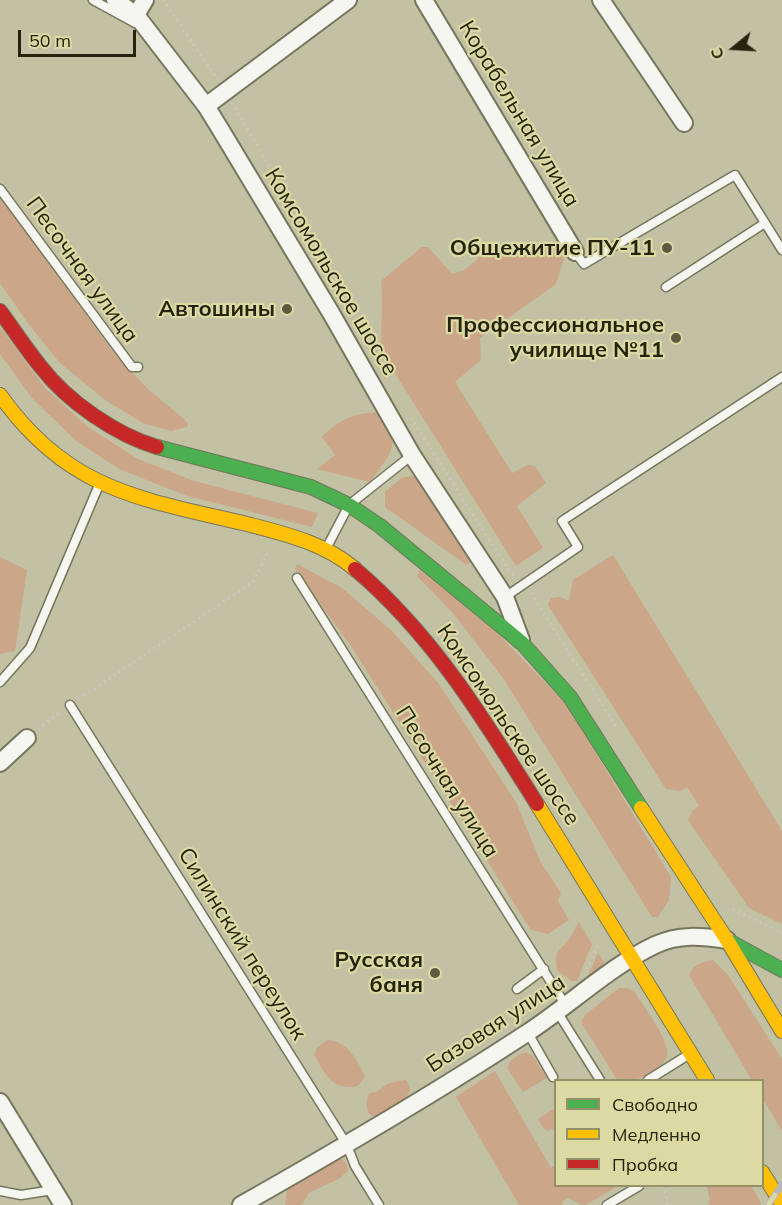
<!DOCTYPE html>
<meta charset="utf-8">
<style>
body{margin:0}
#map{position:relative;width:782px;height:1205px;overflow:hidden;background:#c2c1a4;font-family:Mulish,sans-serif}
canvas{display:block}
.legend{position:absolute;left:554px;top:1079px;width:210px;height:108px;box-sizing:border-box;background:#dcd9a3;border:2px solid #939167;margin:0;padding:8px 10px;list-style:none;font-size:18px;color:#25240e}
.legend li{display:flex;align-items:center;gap:12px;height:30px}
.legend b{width:30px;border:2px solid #939167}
.north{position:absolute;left:704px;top:18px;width:60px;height:60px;-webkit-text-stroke:4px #dcd9a3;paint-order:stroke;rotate:252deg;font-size:16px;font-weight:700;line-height:24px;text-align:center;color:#25240e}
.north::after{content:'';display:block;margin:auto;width:21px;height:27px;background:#25240e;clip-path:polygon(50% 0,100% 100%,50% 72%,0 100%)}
.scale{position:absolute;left:18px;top:30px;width:118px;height:27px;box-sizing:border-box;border:3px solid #25240e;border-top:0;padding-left:8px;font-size:18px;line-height:21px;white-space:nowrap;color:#25240e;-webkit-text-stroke:4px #dcd9a3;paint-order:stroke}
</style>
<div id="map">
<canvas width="782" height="1205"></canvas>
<ul class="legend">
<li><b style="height:8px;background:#4caf50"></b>Свободно</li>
<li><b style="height:8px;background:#ffc107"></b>Медленно</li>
<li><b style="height:8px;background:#c62828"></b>Пробка</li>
</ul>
<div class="north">С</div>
<div class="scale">50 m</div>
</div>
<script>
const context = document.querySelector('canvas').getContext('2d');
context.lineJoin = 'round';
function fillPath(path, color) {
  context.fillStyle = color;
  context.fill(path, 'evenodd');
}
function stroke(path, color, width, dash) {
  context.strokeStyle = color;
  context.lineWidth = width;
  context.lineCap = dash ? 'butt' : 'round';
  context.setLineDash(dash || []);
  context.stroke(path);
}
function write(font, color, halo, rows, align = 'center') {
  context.font = font + ' Mulish,sans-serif';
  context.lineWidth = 4.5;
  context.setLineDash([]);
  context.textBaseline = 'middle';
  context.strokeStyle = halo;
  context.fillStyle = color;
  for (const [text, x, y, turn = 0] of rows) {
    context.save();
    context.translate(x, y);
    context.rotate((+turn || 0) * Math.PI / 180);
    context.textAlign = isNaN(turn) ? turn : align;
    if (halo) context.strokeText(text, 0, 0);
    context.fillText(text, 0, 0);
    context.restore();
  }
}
fillPath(new Path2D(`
 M 0,197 L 114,353 L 148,389 L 184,419 L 188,424 L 187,427 L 171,431 L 143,423 L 105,400 L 59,362 L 27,322 L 0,283 Z
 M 559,240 L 566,252 L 556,284 L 480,338 L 481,360 L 455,382 L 512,473 L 528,465 L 535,466 L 546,483 L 517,506 L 543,548 L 516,566 L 381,351 L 382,297 L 381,281 L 422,247 L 428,247 L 452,274 L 466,269 L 493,245 L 524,251 Z
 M 0,327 L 45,388 L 88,427 L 138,459 L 194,481 L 318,513 L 312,527 L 187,496 L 119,469 L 76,441 L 32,398 L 0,354 Z
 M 380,412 C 403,446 391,452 370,482 L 317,469 L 335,455 L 322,437 C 339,419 355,413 380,412 Z
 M 412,476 L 422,481 L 474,562 L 465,564 L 385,507 L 385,492 L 401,478 Z
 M 613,555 L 782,831 L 782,924 L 749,908 L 688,820 L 693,810 L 699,806 L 687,787 L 680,791 L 666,789 L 548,605 L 551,598 L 560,597 L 569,601 L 573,580 Z
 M 0,557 L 27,570 L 15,651 L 0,654 Z
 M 297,564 L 342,588 L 393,632 L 439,684 L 517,804 L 540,861 L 561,893 L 558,901 L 569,920 L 548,934 L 531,930 L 351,646 L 295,569 Z
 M 420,570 L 498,634 L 566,704 L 671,877 L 669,900 L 658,917 L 652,917 L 503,678 L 452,612 L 417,576 Z
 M 579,922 L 592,944 L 577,981 L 572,981 L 557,970 C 554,947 558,954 569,939 C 573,934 575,927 579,922 Z
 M 598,953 L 604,962 L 600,970 L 586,980 Z
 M 713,960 L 728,975 L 782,1059 L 782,1131 L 763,1099 L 762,1080 L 752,1080 L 689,975 C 694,964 701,962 713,960 Z
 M 619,988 L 628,988 L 634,991 C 642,1004 672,1043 667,1057 C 664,1065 654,1070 646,1075 C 636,1081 626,1083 616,1078 L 581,1022 L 585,1015 Z
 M 327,1040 C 346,1040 358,1060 365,1077 L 358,1086 C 332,1091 326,1075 314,1055 L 317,1048 Z
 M 524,1052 L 532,1055 L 547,1078 L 523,1092 L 508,1069 C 508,1059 517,1057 524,1052 Z
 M 495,1071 L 551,1168 L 555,1165 L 556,1186 L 618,1186 L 586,1205 L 581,1205 L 569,1198 L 561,1202 L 563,1205 L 519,1205 L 456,1097 Z
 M 406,1080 C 408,1083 410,1087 410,1089 C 410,1099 384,1113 376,1118 L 369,1114 L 366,1104 L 369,1093 L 376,1092 L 389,1083 Z
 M 555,1108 L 555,1128 L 547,1131 L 543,1128 L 538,1119 Z
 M 336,1156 C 343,1158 348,1164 348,1171 L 340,1178 L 309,1193 L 302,1205 L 285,1205 L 287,1189 Z
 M 707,1186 L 751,1186 L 761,1202 L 760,1205 L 708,1205 L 710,1201 Z`), '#cba688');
const lane = new Path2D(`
 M 93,0 L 135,23
 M 0,189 L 132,367 L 138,367
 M 575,252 L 584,264 L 735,175 L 782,250
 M 666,287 L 765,223
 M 327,547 L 349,505 L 412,455
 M 297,578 L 566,1006
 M 505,597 L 578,547 L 562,521 L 782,377
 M 0,682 L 30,648 L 99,485
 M 70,705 L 347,1145 L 355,1166 L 379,1205
 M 517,989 L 544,969
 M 558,1013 L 600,1080
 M 528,1033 L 553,1077
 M 648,1080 L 688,1055
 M 0,1191 L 21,1195 L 53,1190
 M 607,1205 L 639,1186`);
const street = new Path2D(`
 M 115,0 L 136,15 L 206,106 L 219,127 L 331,313 L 412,455 L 505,597 L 521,640
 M 424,0 L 575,252
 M 601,0 L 684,123
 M 136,15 L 145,0
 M 206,106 L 348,0
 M 0,763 L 27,738
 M 0,1102 L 63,1205
 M 241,1205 C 338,1150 434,1094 527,1033 C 570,1005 609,967 655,945 C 679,934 701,936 727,940`);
const fast = new Path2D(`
 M 157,447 L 311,487 L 349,505 L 380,526 L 522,643 L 570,697 L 641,808
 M 727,940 L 782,970`);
const slow = new Path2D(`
 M 0,395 C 68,491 141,499 247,524 C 286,534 324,543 355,569
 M 537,804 L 707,1080
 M 641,808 L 727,940 L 782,1031
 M 762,1172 L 782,1204`);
const jam = new Path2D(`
 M 0,311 C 14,330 26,349 41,367 C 67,401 116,435 157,447
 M 355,569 C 432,634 484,719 537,804`);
stroke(lane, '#76755e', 11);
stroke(street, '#76755e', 20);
stroke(fast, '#76755e', 16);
stroke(slow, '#76755e', 16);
stroke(jam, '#76755e', 16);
stroke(new Path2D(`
 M 163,0 L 218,80
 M 232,103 L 345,295 L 348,309
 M 411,418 L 508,569 L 516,577
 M 531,593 L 616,727
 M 79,699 L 253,582 L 269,550
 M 38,729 L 62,711
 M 733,909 L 782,933
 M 587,969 L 599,942
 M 662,1186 L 666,1194 L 667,1205`), '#c9c9c0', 3, [1.5, 4.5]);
stroke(lane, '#f6f6f1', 8);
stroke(street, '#f6f6f1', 16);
stroke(fast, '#4caf50', 14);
stroke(slow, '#ffc107', 14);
stroke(jam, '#c62828', 14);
const rail = new Path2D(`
 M 768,1205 L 782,1185`);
stroke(rail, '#bab8b1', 7);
stroke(rail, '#dcd9a3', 4.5, [14]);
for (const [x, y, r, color] of [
 [667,248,6,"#5c5b42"],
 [287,309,6,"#5c5b42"],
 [676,338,6,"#5c5b42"],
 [435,973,6,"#5c5b42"]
]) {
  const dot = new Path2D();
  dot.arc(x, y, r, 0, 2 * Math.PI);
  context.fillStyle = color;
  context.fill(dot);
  stroke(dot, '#dcd9a3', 2);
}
write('22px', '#25240e', '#dcd9a3', [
 ["Корабельная улица",519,114,59],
 ["Песочная улица",82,270,54],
 ["Комсомольское шоссе",331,272,59],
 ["Комсомольское шоссе",508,725,56],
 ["Песочная улица",447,782,58],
 ["Силинский переулок",242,944,58],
 ["Базовая улица",496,1024,-33]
]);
write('bold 22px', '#25240e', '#dcd9a3', [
 ["Общежитие ПУ-11",655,248],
 ["Автошины",275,309],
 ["Профессиональное",664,325],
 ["училище №11",664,350],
 ["Русская",423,960],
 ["баня",423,985]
], 'right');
</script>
